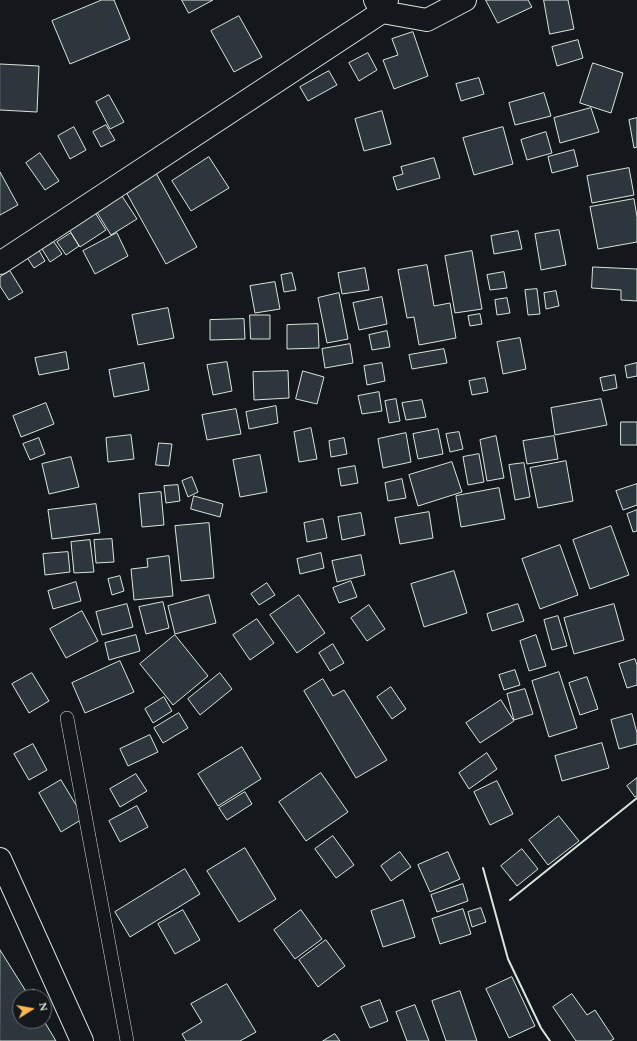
<!DOCTYPE html>
<style>
body{margin:0}
#map{position:relative;width:637px;height:1041px;overflow:hidden;background:#14181c;font-family:Spectral,serif}
canvas{display:block}
.north{position:absolute;left:12px;top:989px;width:40px;height:40px;box-sizing:border-box;background:#14181c;border:1px solid #626a69;border-radius:50%;rotate:79deg;font-size:11px;font-weight:700;line-height:16px;text-align:center;color:#d8e6dc}
.north::after{content:'';display:block;margin:auto;width:14px;height:18px;background:#ffb74d;clip-path:polygon(50% 0,100% 100%,50% 72%,0 100%)}
</style>
<div id="map">
<canvas width="637" height="1041"></canvas>
<div class="north">N</div>
</div>
<script>
const context = document.querySelector('canvas').getContext('2d');
context.lineJoin = 'round';
function fillPath(path, color) {
  context.fillStyle = color;
  context.fill(path, 'evenodd');
}
function stroke(path, color, width, dash) {
  context.strokeStyle = color;
  context.lineWidth = width;
  context.lineCap = dash ? 'butt' : 'round';
  context.setLineDash(dash || []);
  context.stroke(path);
}
const building = new Path2D(`
 M 102,0 L 114,0 L 130,39 L 70,64 L 52,21 Z
 M 182,0 L 213,0 L 189,13 Z
 M 486,0 L 528,0 L 532,7 L 498,23 Z
 M 544,0 L 568,0 L 574,29 L 550,34 Z
 M 239,16 L 262,57 L 234,72 L 211,31 Z
 M 413,32 L 428,76 L 394,89 L 383,60 L 398,55 L 392,39 Z
 M 578,40 L 583,58 L 557,66 L 552,47 Z
 M 368,53 L 377,70 L 359,81 L 349,63 Z
 M 593,63 L 623,73 L 611,113 L 580,103 Z
 M 0,64 L 39,66 L 37,112 L 0,110 Z
 M 329,71 L 337,85 L 308,101 L 300,87 Z
 M 479,78 L 484,94 L 461,101 L 456,84 Z
 M 544,93 L 551,116 L 515,125 L 509,103 Z
 M 109,95 L 124,122 L 110,129 L 96,102 Z
 M 591,108 L 599,132 L 560,143 L 554,118 Z
 M 382,111 L 391,144 L 364,151 L 355,119 Z
 M 637,118 L 637,147 L 634,148 L 629,120 Z
 M 106,125 L 115,140 L 101,147 L 93,132 Z
 M 74,127 L 86,150 L 70,159 L 58,136 Z
 M 503,127 L 513,164 L 474,175 L 463,138 Z
 M 546,132 L 552,153 L 527,160 L 521,140 Z
 M 574,150 L 578,166 L 552,173 L 548,157 Z
 M 40,153 L 59,181 L 45,190 L 26,163 Z
 M 209,157 L 229,188 L 191,211 L 172,181 Z
 M 434,158 L 440,178 L 397,190 L 393,177 L 403,174 L 401,167 Z
 M 629,168 L 634,195 L 592,203 L 587,176 Z
 M 0,172 L 18,205 L 0,215 Z
 M 156,173 L 197,247 L 166,264 L 125,190 Z
 M 120,193 L 137,219 L 111,235 L 95,209 Z
 M 634,199 L 637,217 L 637,242 L 598,249 L 590,207 Z
 M 94,211 L 106,230 L 80,247 L 68,228 Z
 M 559,230 L 566,265 L 541,270 L 535,234 Z
 M 518,231 L 522,249 L 494,254 L 491,236 Z
 M 71,233 L 79,246 L 66,255 L 57,242 Z
 M 117,233 L 128,256 L 95,274 L 83,251 Z
 M 54,242 L 62,254 L 50,262 L 42,249 Z
 M 36,245 L 45,261 L 34,268 L 24,253 Z
 M 472,251 L 482,309 L 455,313 L 445,256 Z
 M 427,265 L 434,306 L 450,303 L 456,338 L 419,345 L 414,317 L 407,318 L 398,270 Z
 M 593,267 L 637,269 L 637,301 L 621,300 L 621,290 L 592,288 Z
 M 365,268 L 369,290 L 342,294 L 338,273 Z
 M 10,271 L 23,292 L 9,300 L 0,286 L 0,277 Z
 M 504,272 L 507,288 L 490,290 L 487,275 Z
 M 292,273 L 296,290 L 284,292 L 281,275 Z
 M 275,282 L 280,309 L 255,313 L 250,286 Z
 M 537,289 L 540,314 L 528,315 L 525,290 Z
 M 556,291 L 559,306 L 546,309 L 544,293 Z
 M 339,293 L 348,339 L 327,343 L 318,298 Z
 M 382,297 L 387,324 L 359,330 L 353,303 Z
 M 507,298 L 510,313 L 497,315 L 495,300 Z
 M 168,308 L 174,338 L 138,345 L 132,315 Z
 M 480,314 L 482,324 L 470,326 L 468,316 Z
 M 250,315 L 270,315 L 270,339 L 251,339 Z
 M 244,319 L 245,339 L 210,340 L 210,320 Z
 M 318,324 L 319,348 L 287,349 L 287,325 Z
 M 387,331 L 390,347 L 372,350 L 369,335 Z
 M 520,338 L 526,369 L 503,374 L 497,342 Z
 M 350,344 L 353,363 L 325,368 L 322,349 Z
 M 444,349 L 447,363 L 412,369 L 409,355 Z
 M 66,352 L 69,369 L 39,375 L 35,358 Z
 M 227,362 L 232,391 L 213,395 L 207,365 Z
 M 144,363 L 149,390 L 114,397 L 109,370 Z
 M 382,363 L 385,381 L 367,385 L 364,366 Z
 M 637,363 L 637,376 L 627,378 L 625,366 Z
 M 288,371 L 289,398 L 254,400 L 253,372 Z
 M 303,371 L 324,377 L 317,404 L 296,399 Z
 M 615,375 L 617,388 L 603,391 L 600,378 Z
 M 485,378 L 488,392 L 472,395 L 469,381 Z
 M 379,392 L 382,411 L 362,414 L 358,396 Z
 M 396,399 L 400,421 L 389,423 L 385,401 Z
 M 601,399 L 607,425 L 555,435 L 551,408 Z
 M 422,400 L 426,417 L 406,420 L 402,403 Z
 M 46,403 L 54,424 L 21,437 L 13,416 Z
 M 276,406 L 278,423 L 249,429 L 246,412 Z
 M 236,409 L 241,434 L 207,440 L 202,415 Z
 M 621,422 L 637,422 L 637,445 L 621,445 Z
 M 311,428 L 317,459 L 299,462 L 294,432 Z
 M 438,429 L 443,454 L 418,459 L 413,434 Z
 M 459,432 L 463,449 L 450,452 L 446,434 Z
 M 406,433 L 411,462 L 383,468 L 378,439 Z
 M 131,435 L 134,459 L 108,462 L 106,438 Z
 M 496,436 L 504,478 L 487,481 L 480,440 Z
 M 554,436 L 558,459 L 527,464 L 523,441 Z
 M 39,438 L 45,454 L 30,460 L 23,444 Z
 M 344,438 L 347,454 L 331,457 L 329,441 Z
 M 159,443 L 172,444 L 169,466 L 156,465 Z
 M 479,454 L 484,482 L 468,485 L 463,457 Z
 M 260,455 L 267,492 L 240,497 L 233,460 Z
 M 71,457 L 79,487 L 49,494 L 42,464 Z
 M 566,461 L 573,501 L 538,508 L 530,468 Z
 M 452,462 L 462,492 L 418,506 L 409,475 Z
 M 524,463 L 530,497 L 515,500 L 509,465 Z
 M 355,466 L 358,483 L 341,486 L 338,469 Z
 M 192,477 L 198,492 L 188,497 L 182,481 Z
 M 402,479 L 406,498 L 388,501 L 385,483 Z
 M 637,484 L 637,505 L 623,510 L 616,491 Z
 M 178,485 L 180,501 L 166,503 L 164,486 Z
 M 499,488 L 505,519 L 461,527 L 456,496 Z
 M 161,492 L 164,525 L 142,527 L 139,494 Z
 M 194,496 L 223,504 L 220,517 L 191,509 Z
 M 96,504 L 100,533 L 52,539 L 48,510 Z
 M 637,510 L 637,531 L 633,532 L 627,514 Z
 M 429,512 L 433,538 L 400,544 L 395,518 Z
 M 361,513 L 365,535 L 342,540 L 338,517 Z
 M 323,519 L 327,538 L 307,542 L 304,523 Z
 M 209,523 L 214,578 L 181,581 L 175,526 Z
 M 611,526 L 629,575 L 590,589 L 573,540 Z
 M 112,539 L 114,562 L 96,563 L 94,540 Z
 M 90,540 L 94,572 L 74,573 L 71,542 Z
 M 560,545 L 578,595 L 540,609 L 522,559 Z
 M 68,552 L 70,572 L 45,575 L 43,554 Z
 M 321,553 L 324,568 L 300,574 L 297,559 Z
 M 361,555 L 365,575 L 337,582 L 332,561 Z
 M 169,556 L 173,596 L 134,600 L 131,569 L 148,567 L 147,559 Z
 M 454,571 L 467,613 L 424,627 L 411,584 Z
 M 120,576 L 124,591 L 112,595 L 108,579 Z
 M 351,581 L 357,597 L 339,603 L 333,588 Z
 M 76,582 L 81,601 L 53,609 L 48,591 Z
 M 267,583 L 275,595 L 259,605 L 251,594 Z
 M 209,595 L 216,623 L 175,634 L 168,606 Z
 M 299,595 L 325,633 L 297,653 L 270,615 Z
 M 163,602 L 169,628 L 146,634 L 139,607 Z
 M 127,604 L 133,627 L 102,635 L 96,612 Z
 M 518,604 L 524,621 L 492,631 L 487,614 Z
 M 614,604 L 624,640 L 574,654 L 564,618 Z
 M 369,605 L 385,629 L 367,641 L 351,618 Z
 M 82,611 L 98,641 L 66,658 L 50,629 Z
 M 558,616 L 567,646 L 552,650 L 544,620 Z
 M 257,619 L 274,643 L 250,660 L 233,635 Z
 M 136,635 L 140,651 L 109,660 L 105,643 Z
 M 175,635 L 208,676 L 173,705 L 140,664 Z
 M 536,635 L 546,666 L 529,671 L 520,641 Z
 M 333,644 L 344,663 L 330,671 L 319,653 Z
 M 635,659 L 637,665 L 637,685 L 627,688 L 619,664 Z
 M 120,661 L 134,692 L 85,713 L 72,683 Z
 M 515,670 L 520,685 L 504,690 L 499,675 Z
 M 559,672 L 577,728 L 549,737 L 532,681 Z
 M 32,673 L 49,701 L 29,713 L 12,684 Z
 M 220,673 L 232,689 L 200,715 L 188,699 Z
 M 587,677 L 598,709 L 580,715 L 569,683 Z
 M 323,679 L 333,696 L 344,690 L 387,760 L 356,778 L 304,691 Z
 M 391,687 L 406,709 L 392,719 L 377,697 Z
 M 525,689 L 533,714 L 514,720 L 507,694 Z
 M 164,697 L 172,711 L 153,723 L 145,709 Z
 M 501,700 L 514,721 L 480,743 L 466,723 Z
 M 179,713 L 188,728 L 163,743 L 154,728 Z
 M 632,714 L 637,733 L 637,744 L 619,749 L 611,720 Z
 M 150,735 L 158,752 L 128,766 L 120,749 Z
 M 602,743 L 609,768 L 562,781 L 555,756 Z
 M 33,744 L 47,770 L 29,780 L 14,754 Z
 M 242,747 L 261,779 L 218,806 L 198,774 Z
 M 487,753 L 497,769 L 469,789 L 459,773 Z
 M 321,773 L 348,812 L 306,841 L 279,802 Z
 M 136,774 L 147,791 L 120,807 L 110,789 Z
 M 637,778 L 637,796 L 635,797 L 627,786 Z
 M 61,780 L 84,818 L 61,832 L 39,793 Z
 M 497,781 L 513,814 L 490,825 L 474,792 Z
 M 245,792 L 252,804 L 227,820 L 219,808 Z
 M 137,806 L 148,827 L 120,842 L 109,821 Z
 M 559,816 L 579,841 L 548,865 L 529,840 Z
 M 333,836 L 354,865 L 336,878 L 315,849 Z
 M 245,848 L 276,899 L 239,922 L 207,871 Z
 M 522,849 L 538,869 L 517,886 L 501,866 Z
 M 400,852 L 411,867 L 391,881 L 381,866 Z
 M 448,852 L 460,879 L 430,892 L 418,865 Z
 M 185,869 L 200,894 L 130,937 L 115,912 Z
 M 463,884 L 468,901 L 437,912 L 431,895 Z
 M 403,900 L 415,937 L 383,947 L 371,911 Z
 M 481,908 L 486,922 L 472,927 L 468,912 Z
 M 463,909 L 471,934 L 440,944 L 432,919 Z
 M 183,910 L 200,940 L 175,954 L 158,924 Z
 M 301,910 L 322,939 L 295,959 L 274,930 Z
 M 326,940 L 345,966 L 318,987 L 299,960 Z
 M 0,950 L 27,993 L 34,989 L 38,997 L 20,997 L 20,1021 L 44,1021 L 56,1041 L 0,1041 Z
 M 512,977 L 535,1026 L 509,1038 L 486,989 Z
 M 227,984 L 256,1032 L 240,1041 L 186,1041 L 182,1034 L 202,1022 L 191,1004 Z
 M 460,991 L 477,1041 L 446,1041 L 432,1001 Z
 M 572,994 L 587,1015 L 595,1010 L 614,1039 L 610,1041 L 576,1041 L 553,1007 Z
 M 380,1000 L 388,1021 L 370,1028 L 361,1007 Z
 M 415,1005 L 429,1041 L 407,1041 L 396,1012 Z
 M 44,1006 L 50,1017 L 44,1021 Z
 M 335,1034 L 340,1041 L 323,1041 Z`);
fillPath(building, '#2c363c');
stroke(building, '#d8e6dc', 1);
const lane = new Path2D(`
 M 67,718 L 127,1041`);
const secondary = new Path2D(`
 M 375,0 L 382,12 L 427,20 L 465,0
 M 0,263 L 382,12 L 387,0
 M 0,859 L 82,1041`);
stroke(lane, '#d8e6dc', 14);
stroke(secondary, '#d8e6dc', 24);
stroke(lane, '#14181c', 13);
stroke(secondary, '#14181c', 22);
stroke(new Path2D(`
 M 483,868 L 508,959 L 541,1028 L 550,1041
 M 510,900 L 637,798`), '#d8e6dc', 2);
</script>
